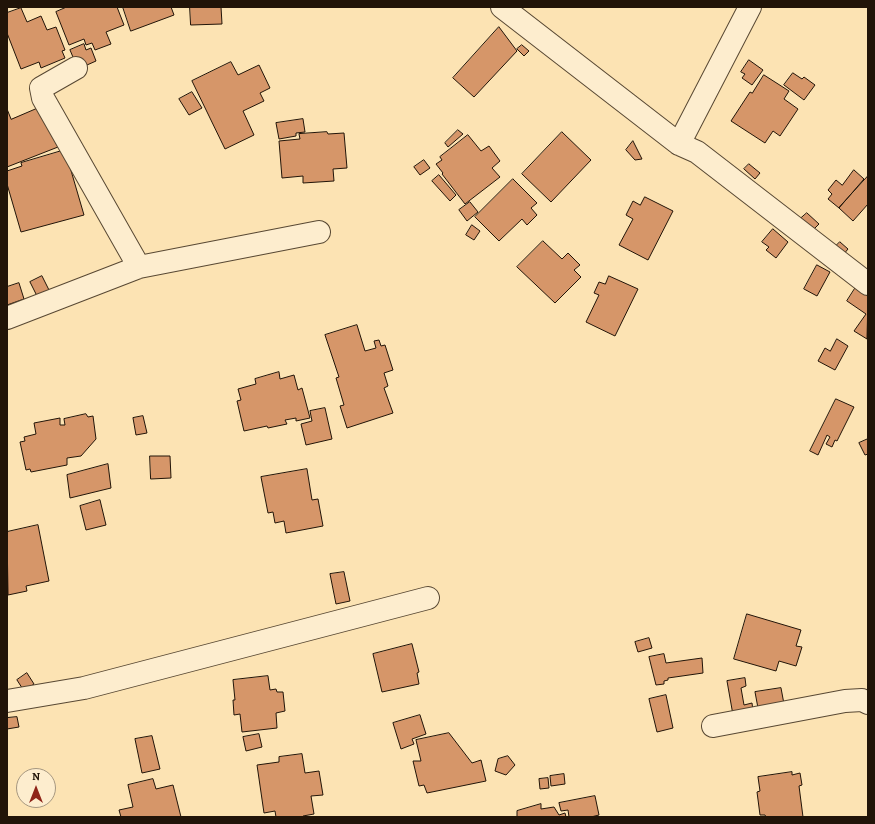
<!DOCTYPE html>
<style>
body{margin:0}
#map{position:relative;width:875px;height:824px;overflow:hidden;background:#fce3b3;font-family:Alegreya,serif}
canvas{display:block}
.frame{position:absolute;inset:0;border:8px solid #211408;pointer-events:none}
.north{position:absolute;left:16px;top:768px;width:40px;height:40px;box-sizing:border-box;background:#fdedce;border:1px solid #a5967f;border-radius:50%;rotate:0deg;font-size:11px;font-weight:700;line-height:16px;text-align:center;color:#211408}
.north::after{content:'';display:block;margin:auto;width:14px;height:18px;background:#8f2418;clip-path:polygon(50% 0,100% 100%,50% 72%,0 100%)}
</style>
<div id="map">
<canvas width="875" height="824"></canvas>
<div class="frame"></div>
<div class="north">N</div>
</div>
<script>
const context = document.querySelector('canvas').getContext('2d');
context.lineJoin = 'round';
function fillPath(path, color) {
  context.fillStyle = color;
  context.fill(path, 'evenodd');
}
function stroke(path, color, width, dash) {
  context.strokeStyle = color;
  context.lineWidth = width;
  context.lineCap = dash ? 'butt' : 'round';
  context.setLineDash(dash || []);
  context.stroke(path);
}
const building = new Path2D(`
 M 67,7 L 117,7 L 124,25 L 106,32 L 111,44 L 95,50 L 92,43 L 86,45 L 84,39 L 69,45 L 56,12 Z
 M 123,7 L 171,7 L 174,15 L 131,31 Z
 M 190,7 L 221,7 L 222,24 L 191,25 Z
 M 21,8 L 27,22 L 41,16 L 47,30 L 56,27 L 65,50 L 62,51 L 65,58 L 41,68 L 39,62 L 21,69 L 7,33 L 7,13 Z
 M 499,27 L 517,51 L 474,97 L 453,78 Z
 M 84,44 L 86,50 L 91,48 L 96,61 L 78,69 L 70,50 Z
 M 522,45 L 529,51 L 524,56 L 517,49 Z
 M 749,60 L 763,70 L 752,85 L 742,78 L 745,74 L 741,72 Z
 M 231,62 L 238,75 L 259,65 L 270,88 L 260,93 L 264,101 L 243,111 L 254,135 L 225,149 L 192,81 Z
 M 793,73 L 802,79 L 804,77 L 815,85 L 804,100 L 784,85 Z
 M 764,75 L 789,91 L 784,99 L 798,109 L 780,136 L 773,131 L 765,143 L 731,121 L 750,92 L 752,93 Z
 M 192,92 L 202,108 L 189,115 L 179,99 Z
 M 41,107 L 58,147 L 7,167 L 7,109 L 11,119 Z
 M 303,119 L 305,132 L 296,133 L 296,136 L 279,139 L 276,123 Z
 M 458,130 L 463,134 L 448,147 L 445,143 Z
 M 327,132 L 328,134 L 344,133 L 347,168 L 333,169 L 334,181 L 303,183 L 303,176 L 282,178 L 279,141 L 300,139 L 299,134 Z
 M 562,132 L 591,160 L 551,202 L 522,174 Z
 M 468,135 L 481,151 L 489,146 L 500,161 L 492,168 L 500,177 L 465,204 L 442,174 L 443,173 L 436,164 L 442,160 L 440,157 Z
 M 633,141 L 642,159 L 635,160 L 626,150 Z
 M 65,150 L 84,215 L 21,232 L 7,184 L 7,171 L 22,166 L 21,163 Z
 M 424,160 L 430,168 L 420,175 L 414,167 Z
 M 749,164 L 760,173 L 755,179 L 744,169 Z
 M 854,170 L 864,179 L 839,208 L 828,199 L 832,194 L 828,190 L 836,180 L 842,185 Z
 M 439,175 L 456,195 L 450,201 L 432,181 Z
 M 868,176 L 868,204 L 853,221 L 839,208 Z
 M 513,179 L 537,203 L 531,208 L 537,215 L 527,225 L 522,219 L 499,241 L 475,217 Z
 M 645,197 L 673,211 L 648,260 L 619,245 L 633,219 L 626,215 L 633,201 L 640,205 Z
 M 470,202 L 478,212 L 467,221 L 459,210 Z
 M 807,213 L 819,224 L 811,232 L 799,220 Z
 M 472,225 L 480,231 L 474,240 L 466,235 Z
 M 773,229 L 788,242 L 776,258 L 766,250 L 769,247 L 762,242 Z
 M 543,241 L 562,259 L 568,253 L 580,265 L 574,270 L 581,277 L 555,303 L 517,267 Z
 M 840,242 L 848,249 L 843,255 L 835,247 Z
 M 817,265 L 830,272 L 817,296 L 804,289 Z
 M 42,276 L 50,292 L 38,298 L 30,282 Z
 M 609,276 L 638,289 L 615,336 L 586,322 L 599,295 L 594,293 L 599,282 L 605,284 Z
 M 19,283 L 24,299 L 7,305 L 7,287 Z
 M 856,287 L 868,296 L 867,339 L 854,331 L 866,314 L 847,301 Z
 M 357,325 L 365,351 L 376,348 L 374,341 L 379,340 L 381,346 L 385,345 L 393,370 L 384,373 L 388,386 L 384,388 L 393,413 L 347,428 L 340,406 L 344,405 L 336,378 L 339,377 L 325,335 Z
 M 837,339 L 848,346 L 835,370 L 818,361 L 825,348 L 830,351 Z
 M 279,372 L 280,379 L 294,375 L 298,390 L 302,388 L 310,418 L 296,421 L 296,418 L 285,420 L 287,424 L 268,428 L 267,426 L 244,431 L 237,401 L 241,400 L 238,389 L 256,384 L 255,379 Z
 M 836,399 L 854,407 L 837,441 L 835,440 L 832,447 L 826,444 L 830,437 L 827,435 L 818,455 L 810,451 Z
 M 325,408 L 332,439 L 306,445 L 301,424 L 312,421 L 310,411 Z
 M 86,414 L 88,417 L 93,416 L 96,439 L 81,456 L 67,458 L 67,465 L 31,472 L 30,469 L 26,470 L 20,442 L 25,441 L 24,437 L 36,434 L 34,423 L 60,418 L 60,425 L 65,425 L 64,419 Z
 M 143,416 L 147,433 L 136,435 L 133,418 Z
 M 868,439 L 868,454 L 865,455 L 859,443 Z
 M 150,456 L 170,456 L 171,478 L 151,479 Z
 M 108,464 L 111,488 L 70,498 L 67,475 Z
 M 307,469 L 312,500 L 318,499 L 323,526 L 286,533 L 284,521 L 275,523 L 273,512 L 268,513 L 261,477 Z
 M 100,500 L 106,525 L 86,530 L 80,506 Z
 M 38,525 L 49,581 L 26,586 L 27,591 L 8,595 L 7,532 Z
 M 344,572 L 350,601 L 336,604 L 330,574 Z
 M 747,614 L 801,630 L 796,646 L 802,647 L 796,666 L 779,661 L 776,671 L 734,659 Z
 M 649,638 L 652,648 L 638,652 L 635,642 Z
 M 412,644 L 419,672 L 417,673 L 419,684 L 382,692 L 373,654 Z
 M 664,654 L 666,663 L 702,658 L 703,673 L 668,678 L 668,680 L 664,681 L 664,684 L 656,685 L 649,657 Z
 M 27,673 L 34,684 L 24,691 L 17,680 Z
 M 268,676 L 270,690 L 276,689 L 277,692 L 283,692 L 285,711 L 276,713 L 277,728 L 242,732 L 240,714 L 234,715 L 233,700 L 235,700 L 233,680 Z
 M 745,678 L 746,686 L 741,688 L 744,705 L 752,703 L 753,711 L 733,715 L 727,681 Z
 M 781,688 L 784,704 L 758,708 L 755,692 Z
 M 666,695 L 673,728 L 657,732 L 649,699 Z
 M 420,715 L 426,734 L 412,739 L 414,744 L 401,749 L 393,723 Z
 M 17,717 L 19,727 L 7,729 L 7,718 Z
 M 449,733 L 472,763 L 481,760 L 486,781 L 427,793 L 424,785 L 419,786 L 413,761 L 421,761 L 416,740 Z
 M 259,734 L 262,747 L 246,751 L 243,737 Z
 M 152,736 L 160,769 L 142,773 L 135,739 Z
 M 302,754 L 305,773 L 319,771 L 323,795 L 311,796 L 314,814 L 303,816 L 303,817 L 276,817 L 275,811 L 264,813 L 257,765 L 279,762 L 279,757 Z
 M 508,756 L 515,765 L 506,775 L 495,771 L 498,759 Z
 M 792,772 L 792,775 L 800,773 L 802,785 L 799,786 L 803,817 L 766,817 L 765,815 L 760,815 L 757,792 L 760,791 L 758,777 Z
 M 564,774 L 565,784 L 551,786 L 550,776 Z
 M 548,778 L 549,788 L 540,789 L 539,779 Z
 M 153,779 L 156,789 L 173,785 L 181,817 L 121,817 L 119,810 L 133,807 L 128,785 Z
 M 595,796 L 599,815 L 591,817 L 569,817 L 568,810 L 561,811 L 559,803 Z
 M 541,804 L 541,809 L 554,807 L 559,815 L 565,813 L 566,817 L 517,817 L 517,811 Z`);
fillPath(building, '#d69669');
stroke(building, '#211408', 1);
const minor = new Path2D(`
 M 502,7 L 679,144
 M 750,7 L 679,144 L 697,152 L 868,284
 M 76,68 L 41,88 L 43,98 L 139,267
 M 7,318 L 139,267 L 319,232
 M 7,701 L 84,688 L 428,598
 M 713,726 L 845,701 L 862,700 L 868,703`);
stroke(minor, '#584833', 24);
stroke(minor, '#fdedce', 22);
</script>
